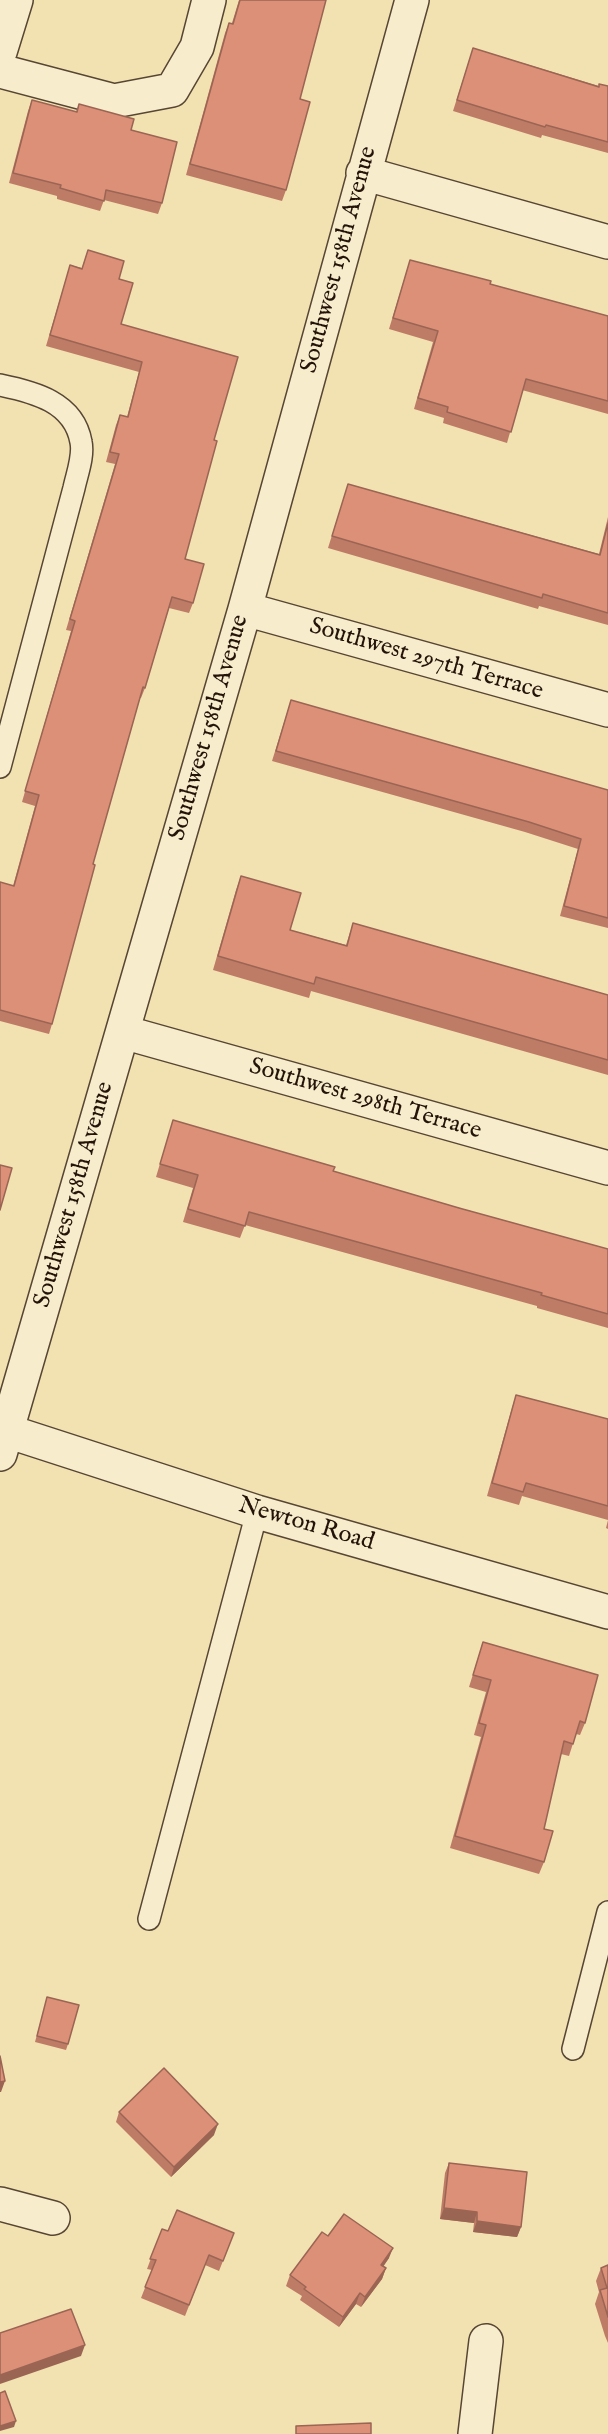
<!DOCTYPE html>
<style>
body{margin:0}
canvas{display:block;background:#f2e1b1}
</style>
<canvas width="608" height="2434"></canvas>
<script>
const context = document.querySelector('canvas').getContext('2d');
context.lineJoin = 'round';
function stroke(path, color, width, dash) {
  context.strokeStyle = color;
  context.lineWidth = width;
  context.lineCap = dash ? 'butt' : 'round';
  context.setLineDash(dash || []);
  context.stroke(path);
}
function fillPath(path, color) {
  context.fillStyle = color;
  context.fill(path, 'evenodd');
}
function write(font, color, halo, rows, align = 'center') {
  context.font = font + ' "IM FELL English",serif';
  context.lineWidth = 4.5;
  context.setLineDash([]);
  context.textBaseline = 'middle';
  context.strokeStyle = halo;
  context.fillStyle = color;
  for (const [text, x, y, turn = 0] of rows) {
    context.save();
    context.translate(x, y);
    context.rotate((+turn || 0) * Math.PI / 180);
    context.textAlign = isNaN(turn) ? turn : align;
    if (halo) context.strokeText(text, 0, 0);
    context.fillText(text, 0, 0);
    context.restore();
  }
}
const service = new Path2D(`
 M 0,385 C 34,392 74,402 81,442 C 84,456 77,474 74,488 L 0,767
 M 149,1919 L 257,1512
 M 573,2049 L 608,1912`);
const minor = new Path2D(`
 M 0,52 L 16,0
 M 0,71 L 114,101 L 172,90 L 197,47 L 209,0
 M 363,173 L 608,242
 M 245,609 L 608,710
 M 123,1032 L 608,1168
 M 7,1431 L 257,1512 L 608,1612
 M 0,1454 L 245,609 L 412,0
 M 0,2204 L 53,2218
 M 475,2434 L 486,2341`);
stroke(service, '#574633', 24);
stroke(minor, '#574633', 36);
stroke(service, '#f7eccc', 21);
stroke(minor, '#f7eccc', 33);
fillPath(new Path2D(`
 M 239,0 L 326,0 L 300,99 L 286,190 L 282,201 L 186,175 L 225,33 L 229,23 L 232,23 Z
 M 473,48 L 599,86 L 608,86 L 608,153 L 542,135 L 541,138 L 453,111 Z
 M 32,100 L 76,112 L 79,104 L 131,130 L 162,203 L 158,214 L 104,200 L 100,211 L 57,199 L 57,196 L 9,183 L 28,111 Z
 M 88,250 L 119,279 L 121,324 L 214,440 L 185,559 L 193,603 L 189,613 L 169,608 L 145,688 L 141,698 L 140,698 L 93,864 L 52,1024 L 49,1034 L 0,1021 L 0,882 L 13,886 L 35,806 L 22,802 L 71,631 L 66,630 L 115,464 L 106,462 L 116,425 L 120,415 L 127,417 L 139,372 L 46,346 L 70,265 L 82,268 Z
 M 410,260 L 490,284 L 608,316 L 608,414 L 522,390 L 507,443 L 443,423 L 444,418 L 414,409 L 433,342 L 389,329 Z
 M 348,484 L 599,554 L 608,517 L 608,625 L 539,606 L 538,609 L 328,548 Z
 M 291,700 L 608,790 L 608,928 L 560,916 L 578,849 L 525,832 L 272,761 Z
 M 241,876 L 290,930 L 346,945 L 353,923 L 608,995 L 608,1075 L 311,991 L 309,998 L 213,970 L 236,890 Z
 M 173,1120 L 333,1171 L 459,1208 L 608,1249 L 608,1328 L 537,1308 L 537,1306 L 245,1225 L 240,1238 L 183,1222 L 193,1188 L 156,1177 Z
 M 516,1395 L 608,1419 L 608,1529 L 606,1528 L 608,1520 L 522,1496 L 519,1505 L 487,1496 L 512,1408 Z
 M 483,1642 L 585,1723 L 580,1735 L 576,1734 L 569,1756 L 561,1754 L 544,1829 L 544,1862 L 539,1874 L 450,1848 L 481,1737 L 474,1735 L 486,1692 L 469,1687 Z
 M 47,1997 L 68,2044 L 66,2050 L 35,2042 Z
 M 119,2112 L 214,2135 L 171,2177 L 116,2122 Z
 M 449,2163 L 521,2227 L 517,2237 L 473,2232 L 474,2223 L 440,2219 L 445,2173 Z
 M 162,2229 L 168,2231 L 234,2233 L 219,2271 L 205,2265 L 185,2316 L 141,2298 L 152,2270 L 147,2269 Z
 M 328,2236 L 389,2258 L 383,2267 L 386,2268 L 382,2279 L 361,2307 L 356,2304 L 339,2327 L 300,2300 L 302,2296 L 286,2286 L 290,2275 Z
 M 608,2265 L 608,2343 L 605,2336 L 595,2304 L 599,2292 L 596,2281 L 601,2268 Z`), '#be7c67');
fillPath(new Path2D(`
 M 5,2081 L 1,2092 L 0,2092 L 0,2082 Z
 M 218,2124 L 214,2135 L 171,2177 L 174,2167 Z
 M 444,2208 L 477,2212 L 474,2223 L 440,2219 Z
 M 477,2221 L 521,2227 L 517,2237 L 473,2232 Z
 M 393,2248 L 389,2258 L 377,2275 L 381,2265 Z
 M 386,2268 L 382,2279 L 361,2307 L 365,2297 Z
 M 360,2293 L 356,2304 L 339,2327 L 343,2317 Z
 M 85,2345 L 81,2356 L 0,2384 L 0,2375 Z
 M 16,2421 L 14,2427 L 0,2431 L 0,2426 Z`), '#9b6554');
const building = new Path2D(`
 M 240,0 L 326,0 L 300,99 L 310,102 L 286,190 L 190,164 L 229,23 L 233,24 Z
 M 473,48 L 599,87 L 599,84 L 608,86 L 608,142 L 546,125 L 545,127 L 457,100 Z
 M 32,100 L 77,112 L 79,104 L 134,119 L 131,130 L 177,142 L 162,203 L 106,190 L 104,201 L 60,188 L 61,185 L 13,173 Z
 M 88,250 L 124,261 L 119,279 L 133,283 L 121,324 L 238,357 L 214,440 L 217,441 L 185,559 L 204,564 L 193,603 L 172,597 L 145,688 L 143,687 L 93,864 L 95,865 L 52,1024 L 0,1010 L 0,882 L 14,886 L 39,795 L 25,791 L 75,621 L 70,619 L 119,454 L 110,452 L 120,415 L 128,417 L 142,362 L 50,335 L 70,265 L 82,269 Z
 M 410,260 L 491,281 L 490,284 L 608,316 L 608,401 L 526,379 L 511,432 L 447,412 L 448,407 L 418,398 L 438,331 L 393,318 Z
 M 348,484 L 600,555 L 608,523 L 608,613 L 543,594 L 542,598 L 332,536 Z
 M 291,700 L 608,790 L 608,918 L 564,906 L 581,839 L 529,822 L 276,751 Z
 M 241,876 L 301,893 L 290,930 L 347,946 L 353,923 L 608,995 L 608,1060 L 316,977 L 314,984 L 218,956 Z
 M 173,1120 L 335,1167 L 333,1171 L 459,1208 L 608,1249 L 608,1314 L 541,1295 L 542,1293 L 249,1212 L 245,1226 L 188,1209 L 198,1175 L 160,1164 Z
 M 0,1165 L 12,1168 L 0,1210 Z
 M 516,1395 L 608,1419 L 608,1506 L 526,1483 L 523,1492 L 492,1483 Z
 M 483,1642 L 598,1675 L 585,1723 L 580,1721 L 573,1744 L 564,1741 L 544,1829 L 553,1831 L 544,1862 L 455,1836 L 486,1725 L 479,1723 L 491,1680 L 473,1675 Z
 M 47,1997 L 79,2005 L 68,2044 L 37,2036 Z
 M 0,2056 L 5,2081 L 0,2082 Z
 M 164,2068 L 218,2124 L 174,2167 L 119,2112 Z
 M 449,2163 L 527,2172 L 521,2227 L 477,2221 L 477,2212 L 444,2208 Z
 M 177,2210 L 234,2233 L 223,2261 L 209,2255 L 189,2305 L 145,2287 L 156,2260 L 150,2259 L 162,2229 L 168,2231 Z
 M 344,2214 L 393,2248 L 381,2265 L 386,2268 L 365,2297 L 360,2293 L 343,2317 L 304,2289 L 306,2287 L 290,2275 L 322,2232 L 328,2236 Z
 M 608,2265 L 608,2317 L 600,2290 L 607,2288 L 601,2268 Z
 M 71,2309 L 85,2345 L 0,2375 L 0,2333 Z
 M 5,2391 L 16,2421 L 0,2426 L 0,2393 Z
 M 371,2423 L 371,2434 L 296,2434 L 296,2426 Z`);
fillPath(building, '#dd9078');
stroke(building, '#9b6554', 1.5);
write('24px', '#231309', '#f7eccc', [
 ["Southwest 158th Avenue",340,260,-75],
 ["Southwest 297th Terrace",426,660,16],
 ["Southwest 158th Avenue",210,728,-74],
 ["Southwest 298th Terrace",365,1100,16],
 ["Southwest 158th Avenue",75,1195,-74],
 ["Newton Road",306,1525,16]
]);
</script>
